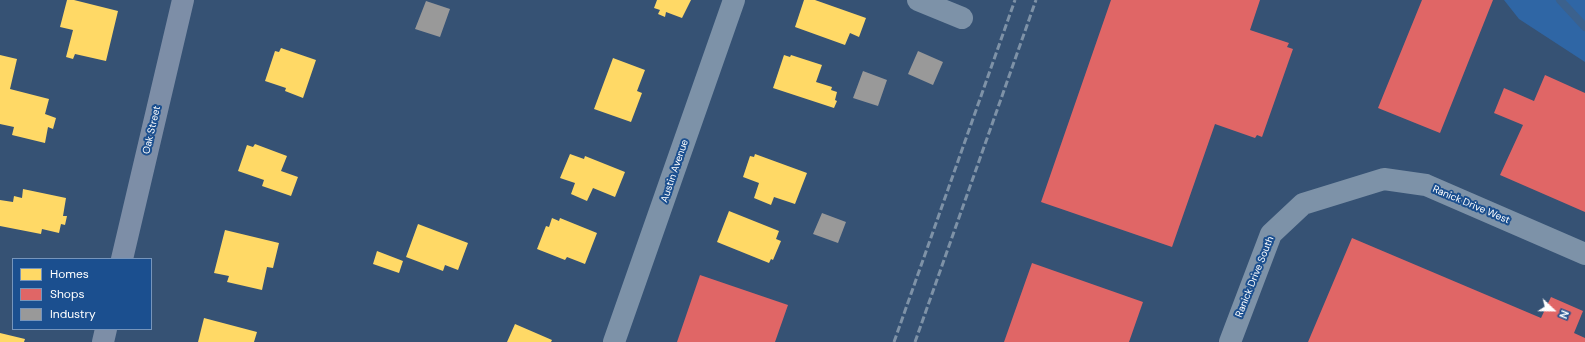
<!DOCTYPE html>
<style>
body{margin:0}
#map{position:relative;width:1585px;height:342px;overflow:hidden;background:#365274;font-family:"DM Sans",sans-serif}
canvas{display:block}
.legend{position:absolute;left:12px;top:258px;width:140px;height:72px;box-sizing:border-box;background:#1b4f8f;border:1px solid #7695bc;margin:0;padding:5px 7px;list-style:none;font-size:12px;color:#fff}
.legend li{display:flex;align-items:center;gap:8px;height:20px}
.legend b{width:20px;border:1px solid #7695bc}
.north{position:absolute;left:1533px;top:290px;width:40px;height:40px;-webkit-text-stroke:3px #1b4f8f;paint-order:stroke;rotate:112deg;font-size:11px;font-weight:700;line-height:16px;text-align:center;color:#fff}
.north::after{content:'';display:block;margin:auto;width:14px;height:18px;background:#fff;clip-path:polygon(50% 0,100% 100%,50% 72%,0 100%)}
</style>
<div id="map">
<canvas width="1585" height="342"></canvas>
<ul class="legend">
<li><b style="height:11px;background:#ffd966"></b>Homes</li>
<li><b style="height:11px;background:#e06666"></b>Shops</li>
<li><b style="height:11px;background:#999"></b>Industry</li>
</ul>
<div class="north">N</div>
</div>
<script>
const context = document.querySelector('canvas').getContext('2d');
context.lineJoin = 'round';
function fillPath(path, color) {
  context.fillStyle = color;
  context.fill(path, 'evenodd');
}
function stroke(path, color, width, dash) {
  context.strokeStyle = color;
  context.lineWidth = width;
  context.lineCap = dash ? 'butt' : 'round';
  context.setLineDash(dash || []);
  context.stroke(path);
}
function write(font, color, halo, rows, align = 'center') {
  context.font = font + ' "DM Sans",sans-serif';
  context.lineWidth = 4;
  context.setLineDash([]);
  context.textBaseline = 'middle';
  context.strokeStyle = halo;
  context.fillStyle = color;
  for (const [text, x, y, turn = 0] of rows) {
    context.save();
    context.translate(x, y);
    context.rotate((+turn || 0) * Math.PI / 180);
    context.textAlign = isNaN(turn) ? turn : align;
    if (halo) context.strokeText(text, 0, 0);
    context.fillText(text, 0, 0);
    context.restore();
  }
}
fillPath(new Path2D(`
 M 1504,0 L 1585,0 L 1585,62 L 1519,19 Z`), '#2f66a5');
fillPath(new Path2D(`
 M 67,0 L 74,0 L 118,11 L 106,61 L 75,54 L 73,59 L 66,57 L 73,30 L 60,27 Z
 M 657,0 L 691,0 L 682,18 L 666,12 L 665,17 L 658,14 L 660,10 L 654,8 Z
 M 804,0 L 815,0 L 866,18 L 859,37 L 850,33 L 845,45 L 795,27 Z
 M 281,48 L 316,60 L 303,98 L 285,91 L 286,88 L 265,81 L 275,51 L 279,52 Z
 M 0,55 L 17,59 L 10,89 L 49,99 L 45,114 L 56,118 L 53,129 L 48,127 L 45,143 L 12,135 L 14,127 L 0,124 Z
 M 784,55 L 790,57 L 791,55 L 822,65 L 816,82 L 832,87 L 831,90 L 837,92 L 835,100 L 837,101 L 834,108 L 773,88 Z
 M 613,58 L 645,70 L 637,91 L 642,93 L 631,122 L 594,109 Z
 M 255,144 L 287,156 L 281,171 L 298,177 L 291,196 L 262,186 L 264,180 L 238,171 L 247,145 L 253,147 Z
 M 570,154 L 584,159 L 585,156 L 625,172 L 615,197 L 593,188 L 587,201 L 571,194 L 575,183 L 560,178 Z
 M 755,154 L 807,173 L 795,204 L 774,197 L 771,205 L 754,198 L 759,183 L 743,177 L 750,156 L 754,157 Z
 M 23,189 L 66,198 L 63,216 L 67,216 L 65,225 L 61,224 L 59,233 L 42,229 L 41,234 L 0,226 L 0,200 L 13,202 L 14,196 L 22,198 Z
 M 729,211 L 779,231 L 776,239 L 781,241 L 773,260 L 771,259 L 769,263 L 717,242 Z
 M 552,218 L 559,221 L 560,218 L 597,233 L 585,264 L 567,257 L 565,260 L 537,249 L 546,226 L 549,227 Z
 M 418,224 L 468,243 L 458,270 L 445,265 L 443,271 L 406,257 Z
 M 225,230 L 279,243 L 273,268 L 267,267 L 262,290 L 227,282 L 229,276 L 214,273 Z
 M 377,251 L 403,261 L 399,273 L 373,264 Z
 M 204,318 L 257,332 L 254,342 L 198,342 Z
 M 515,324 L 552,340 L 551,342 L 507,342 Z
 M 0,333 L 25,339 L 24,342 L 0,342 Z`), '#ffd966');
fillPath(new Path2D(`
 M 1111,0 L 1260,0 L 1250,30 L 1289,43 L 1287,47 L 1293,49 L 1262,137 L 1257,135 L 1255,138 L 1215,124 L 1172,247 L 1041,202 Z
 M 1422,0 L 1493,0 L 1440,133 L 1378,108 Z
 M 1545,75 L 1585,93 L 1585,212 L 1500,175 L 1523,125 L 1494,113 L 1504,88 L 1534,101 Z
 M 1352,238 L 1541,318 L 1551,297 L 1583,311 L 1574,333 L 1585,338 L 1585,342 L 1308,342 Z
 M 1032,263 L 1143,302 L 1129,342 L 1004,342 Z
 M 700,275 L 788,305 L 775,342 L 677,342 Z`), '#e06666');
fillPath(new Path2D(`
 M 426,1 L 450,9 L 440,37 L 415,29 Z
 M 918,51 L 943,62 L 933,85 L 908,74 Z
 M 863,71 L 887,80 L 878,106 L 853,98 Z
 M 822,213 L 846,222 L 838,243 L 813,234 Z`), '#999');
stroke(new Path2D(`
 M 1560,0 L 1585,27`), '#3b618d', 8);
stroke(new Path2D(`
 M 918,0 L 962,18
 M 614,342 L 734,0
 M 1230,342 L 1271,234 L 1303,204 L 1384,179 L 1426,185 L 1585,254`), '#7d92a8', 22);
stroke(new Path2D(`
 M 122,259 L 183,0
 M 103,342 L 106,329`), '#7d8ea7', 22);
stroke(new Path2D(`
 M 894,342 L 1015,0
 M 915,342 L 1036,0`), '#7e92a7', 3, [7, 3]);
write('10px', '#fff', '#1b4f8f', [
 ["Oak Street",152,130,-77],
 ["Austin Avenue",675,171,-71],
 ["Ranick Drive West",1471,205,23],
 ["Ranick Drive South",1255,277,-68]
]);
</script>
